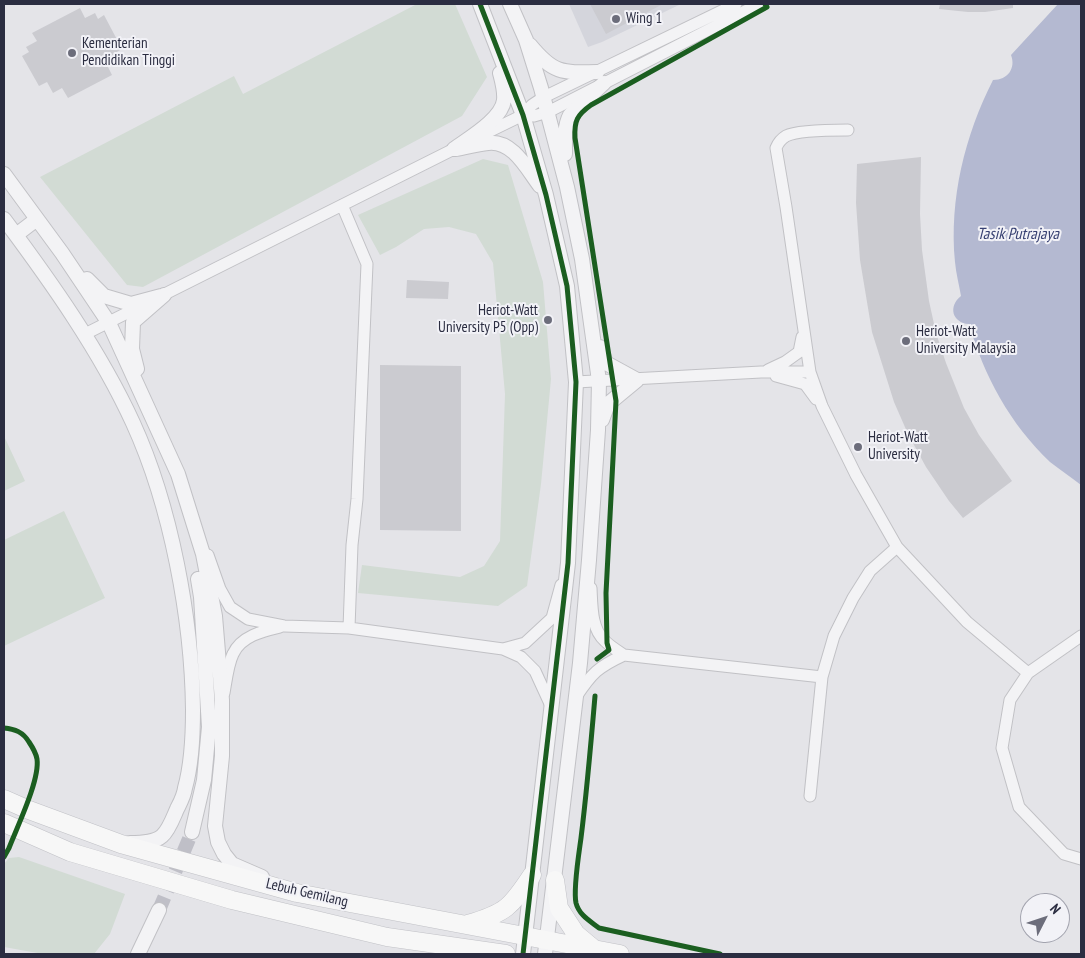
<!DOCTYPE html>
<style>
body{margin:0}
#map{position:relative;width:1085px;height:958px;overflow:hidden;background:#e4e4e8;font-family:"PT Sans Narrow",sans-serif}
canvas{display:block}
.frame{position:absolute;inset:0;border:5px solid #2b2d41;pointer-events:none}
.north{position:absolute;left:1020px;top:893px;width:50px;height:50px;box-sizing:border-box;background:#f2f2f7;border:1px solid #a2a3ae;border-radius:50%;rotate:49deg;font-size:14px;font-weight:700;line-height:20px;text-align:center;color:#2b2d41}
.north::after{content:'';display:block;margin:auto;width:18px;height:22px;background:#6c6d7b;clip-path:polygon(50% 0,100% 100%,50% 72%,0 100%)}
</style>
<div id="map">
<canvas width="1085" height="958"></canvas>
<div class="frame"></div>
<div class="north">N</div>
</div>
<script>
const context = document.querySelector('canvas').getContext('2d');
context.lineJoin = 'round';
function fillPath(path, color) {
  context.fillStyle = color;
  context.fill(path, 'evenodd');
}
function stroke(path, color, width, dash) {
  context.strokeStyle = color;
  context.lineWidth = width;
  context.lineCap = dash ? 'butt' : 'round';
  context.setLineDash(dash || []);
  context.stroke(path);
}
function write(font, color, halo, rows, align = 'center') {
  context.font = font + ' "PT Sans Narrow",sans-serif';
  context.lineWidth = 4;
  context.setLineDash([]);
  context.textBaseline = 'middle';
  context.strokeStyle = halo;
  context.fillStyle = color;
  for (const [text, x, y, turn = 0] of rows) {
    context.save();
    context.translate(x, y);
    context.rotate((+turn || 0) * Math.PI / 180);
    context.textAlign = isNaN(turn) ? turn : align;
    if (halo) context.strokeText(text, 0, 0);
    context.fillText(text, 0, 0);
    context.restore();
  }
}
fillPath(new Path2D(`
 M 569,4 L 681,4 L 602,42 L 588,47 Z`), '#d4d5dc');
fillPath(new Path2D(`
 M 417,4 L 455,4 L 487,77 L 462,116 L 143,287 L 127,285 L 40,177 L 234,76 L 243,94 Z
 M 483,159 L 508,165 L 543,282 L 551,379 L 541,484 L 527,586 L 498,606 L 358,593 L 362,565 L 460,577 L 484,566 L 500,541 L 505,394 L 493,263 L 476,234 L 449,227 L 424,229 L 396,247 L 380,255 L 358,215 Z
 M 4,436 L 25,481 L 4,491 Z
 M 64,511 L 105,598 L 4,646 L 4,540 Z
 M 19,857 L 125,894 L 110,934 L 94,954 L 43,954 L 4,947 L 4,864 L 9,858 Z`), '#d2dbd4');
fillPath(new Path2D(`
 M 1058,4 L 1081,4 L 1081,485 C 1071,477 1060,470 1050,462 C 1010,424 984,376 969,324 C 952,323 948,306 961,296 C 959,285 956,273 955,262 C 949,199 965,135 993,80 C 1008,80 1016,68 1011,55 Z`), '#b4b9d1');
fillPath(new Path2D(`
 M 590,4 L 663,4 L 606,34 Z
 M 940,4 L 1013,4 L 1013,8 L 985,12 L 968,12 L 939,9 Z
 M 80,8 L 85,18 L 95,13 L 98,19 L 104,15 L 122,49 L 115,53 L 118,60 L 107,65 L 112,75 L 68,98 L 62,88 L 53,93 L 47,82 L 39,86 L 22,56 L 29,52 L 26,47 L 37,41 L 32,33 Z
 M 921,157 L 920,214 L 922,250 L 929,301 L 936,333 L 946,363 L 964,408 L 979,435 L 1012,481 L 963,518 L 949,501 L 926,467 L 908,434 L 894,402 L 872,332 L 860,260 L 856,203 L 857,164 Z
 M 407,280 L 449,282 L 448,299 L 406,298 Z
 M 380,365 L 461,366 L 461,531 L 380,530 Z`), '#cbcbd0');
stroke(new Path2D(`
 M 159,910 L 192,832`), '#bfbfc7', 14, [14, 7]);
const minor = new Path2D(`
 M 523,115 L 534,116 L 548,112 L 759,4
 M 848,130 C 834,130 798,130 786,136 C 781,139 778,143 776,148 L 786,207 L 810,372 L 822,406 L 856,475 L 897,547 L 967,622 L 1028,673
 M 476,138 L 523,115 L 532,105 L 544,97 L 736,4
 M 342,205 L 367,264 L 357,499 L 352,545 L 349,628
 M 85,334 L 462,145
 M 768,370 L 785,362 L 799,352 L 802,337
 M 776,376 L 805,384 L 816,399
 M 576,382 L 761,372 L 810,372
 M 208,555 L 220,589 L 230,607 L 248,619 L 284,626 L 349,628 L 503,649 L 521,657 L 535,671 L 552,708
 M 591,588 C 592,605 591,629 605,641 C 611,647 618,651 624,655 L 822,677
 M 1081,636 L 1028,673 L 1010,700 L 1002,748 L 1019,807 L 1064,854 L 1081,859
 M 503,649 L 525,643 L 552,618 L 561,585
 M 224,693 C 226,682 228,664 233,654 C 241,636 263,631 280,627
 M 576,697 C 592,673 598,667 624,655
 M 810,796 L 822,677 L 834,636 L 853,598 L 870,571 L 897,547`);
const tertiary = new Path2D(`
 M 480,4 L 523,115 L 546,195 L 567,286 L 576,382 L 568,563 L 523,954
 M 510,4 L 526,40 L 541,88 L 567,187 L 582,259 L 599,381 L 598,430 L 589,560 L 580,663 L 545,954
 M 530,45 C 553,73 561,73 597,72
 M 454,149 C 469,138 502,119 504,100 C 505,91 502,81 500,73
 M 456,149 C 467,147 477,144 488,143 C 513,140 527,169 540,186
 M 565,154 C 565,141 564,127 570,115 L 604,83
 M 4,174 L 62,253 L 109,323 L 178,474 L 203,554 L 215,616 L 222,700 L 222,756 L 215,826 L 218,842 L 224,854 L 232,864 L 262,877
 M 4,219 C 51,282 100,351 133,423 C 171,506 192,619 193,710 C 193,736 192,763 185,788 C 184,796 180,803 177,809 C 173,818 169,830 162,836 C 154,843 140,843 130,843
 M 16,235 L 37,219
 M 87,279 L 104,296 L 131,304 L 161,296
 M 600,347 L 606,363 L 637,380 L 608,404 L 602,420
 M 137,369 L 132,349 L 133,322 L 164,295
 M 192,832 L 204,780 L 209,727 L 201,597 L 198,579
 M 138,954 L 159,910`);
const primary = new Path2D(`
 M 4,799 L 29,810 L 121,844 L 297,893 L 620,954
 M 4,823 L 70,852 L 232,900 L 387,937 L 506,954
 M 555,880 L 559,908 L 576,934 L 594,949
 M 468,924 C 506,913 511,907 532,875`);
stroke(minor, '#c1c1c5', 13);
stroke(tertiary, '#c1c1c5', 16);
stroke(primary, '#c0c1c6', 19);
stroke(minor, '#f3f3f5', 11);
stroke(tertiary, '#f3f3f5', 14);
stroke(primary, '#f7f7f7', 18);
stroke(new Path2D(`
 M 480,4 L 523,115 L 546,195 L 567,286 L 576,382 L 568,563 L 523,954
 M 597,659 L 609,650 L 607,643 L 606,593 L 616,401 L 575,138 C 574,121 577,115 591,105 L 767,7 L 765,4
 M 595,696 C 591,743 587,790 581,838 C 579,853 573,889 576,903 C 579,915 590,921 599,928 L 720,954
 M 4,728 C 15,729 23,732 29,742 C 33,748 36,753 37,759 C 40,780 17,827 9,848 L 4,857`), '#1b5e20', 5);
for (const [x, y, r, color] of [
 [616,19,5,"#6c6d7b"],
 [72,53,5,"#6c6d7b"],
 [548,320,5,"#6c6d7b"],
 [906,341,5,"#6c6d7b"],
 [858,447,5,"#6c6d7b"]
]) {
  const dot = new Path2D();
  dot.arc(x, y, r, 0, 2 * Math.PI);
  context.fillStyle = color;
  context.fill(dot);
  stroke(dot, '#f2f2f7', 2);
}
write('15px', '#2b2d41', '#f2f2f7', [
 ["Wing 1",626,19],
 ["Kementerian",82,44],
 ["Pendidikan Tinggi",82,61],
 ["Heriot-Watt",538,311,"right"],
 ["University P5 (Opp)",538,328,"right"],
 ["Heriot-Watt",916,332],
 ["University Malaysia",916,349],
 ["Heriot-Watt",868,438],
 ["University",868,455]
], 'left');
write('15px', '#2b2d41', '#f2f2f7', [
 ["Lebuh Gemilang",307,893,13]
]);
write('italic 16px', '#374072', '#f2f2f7', [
 ["Tasik Putrajaya",1018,234]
]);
</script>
